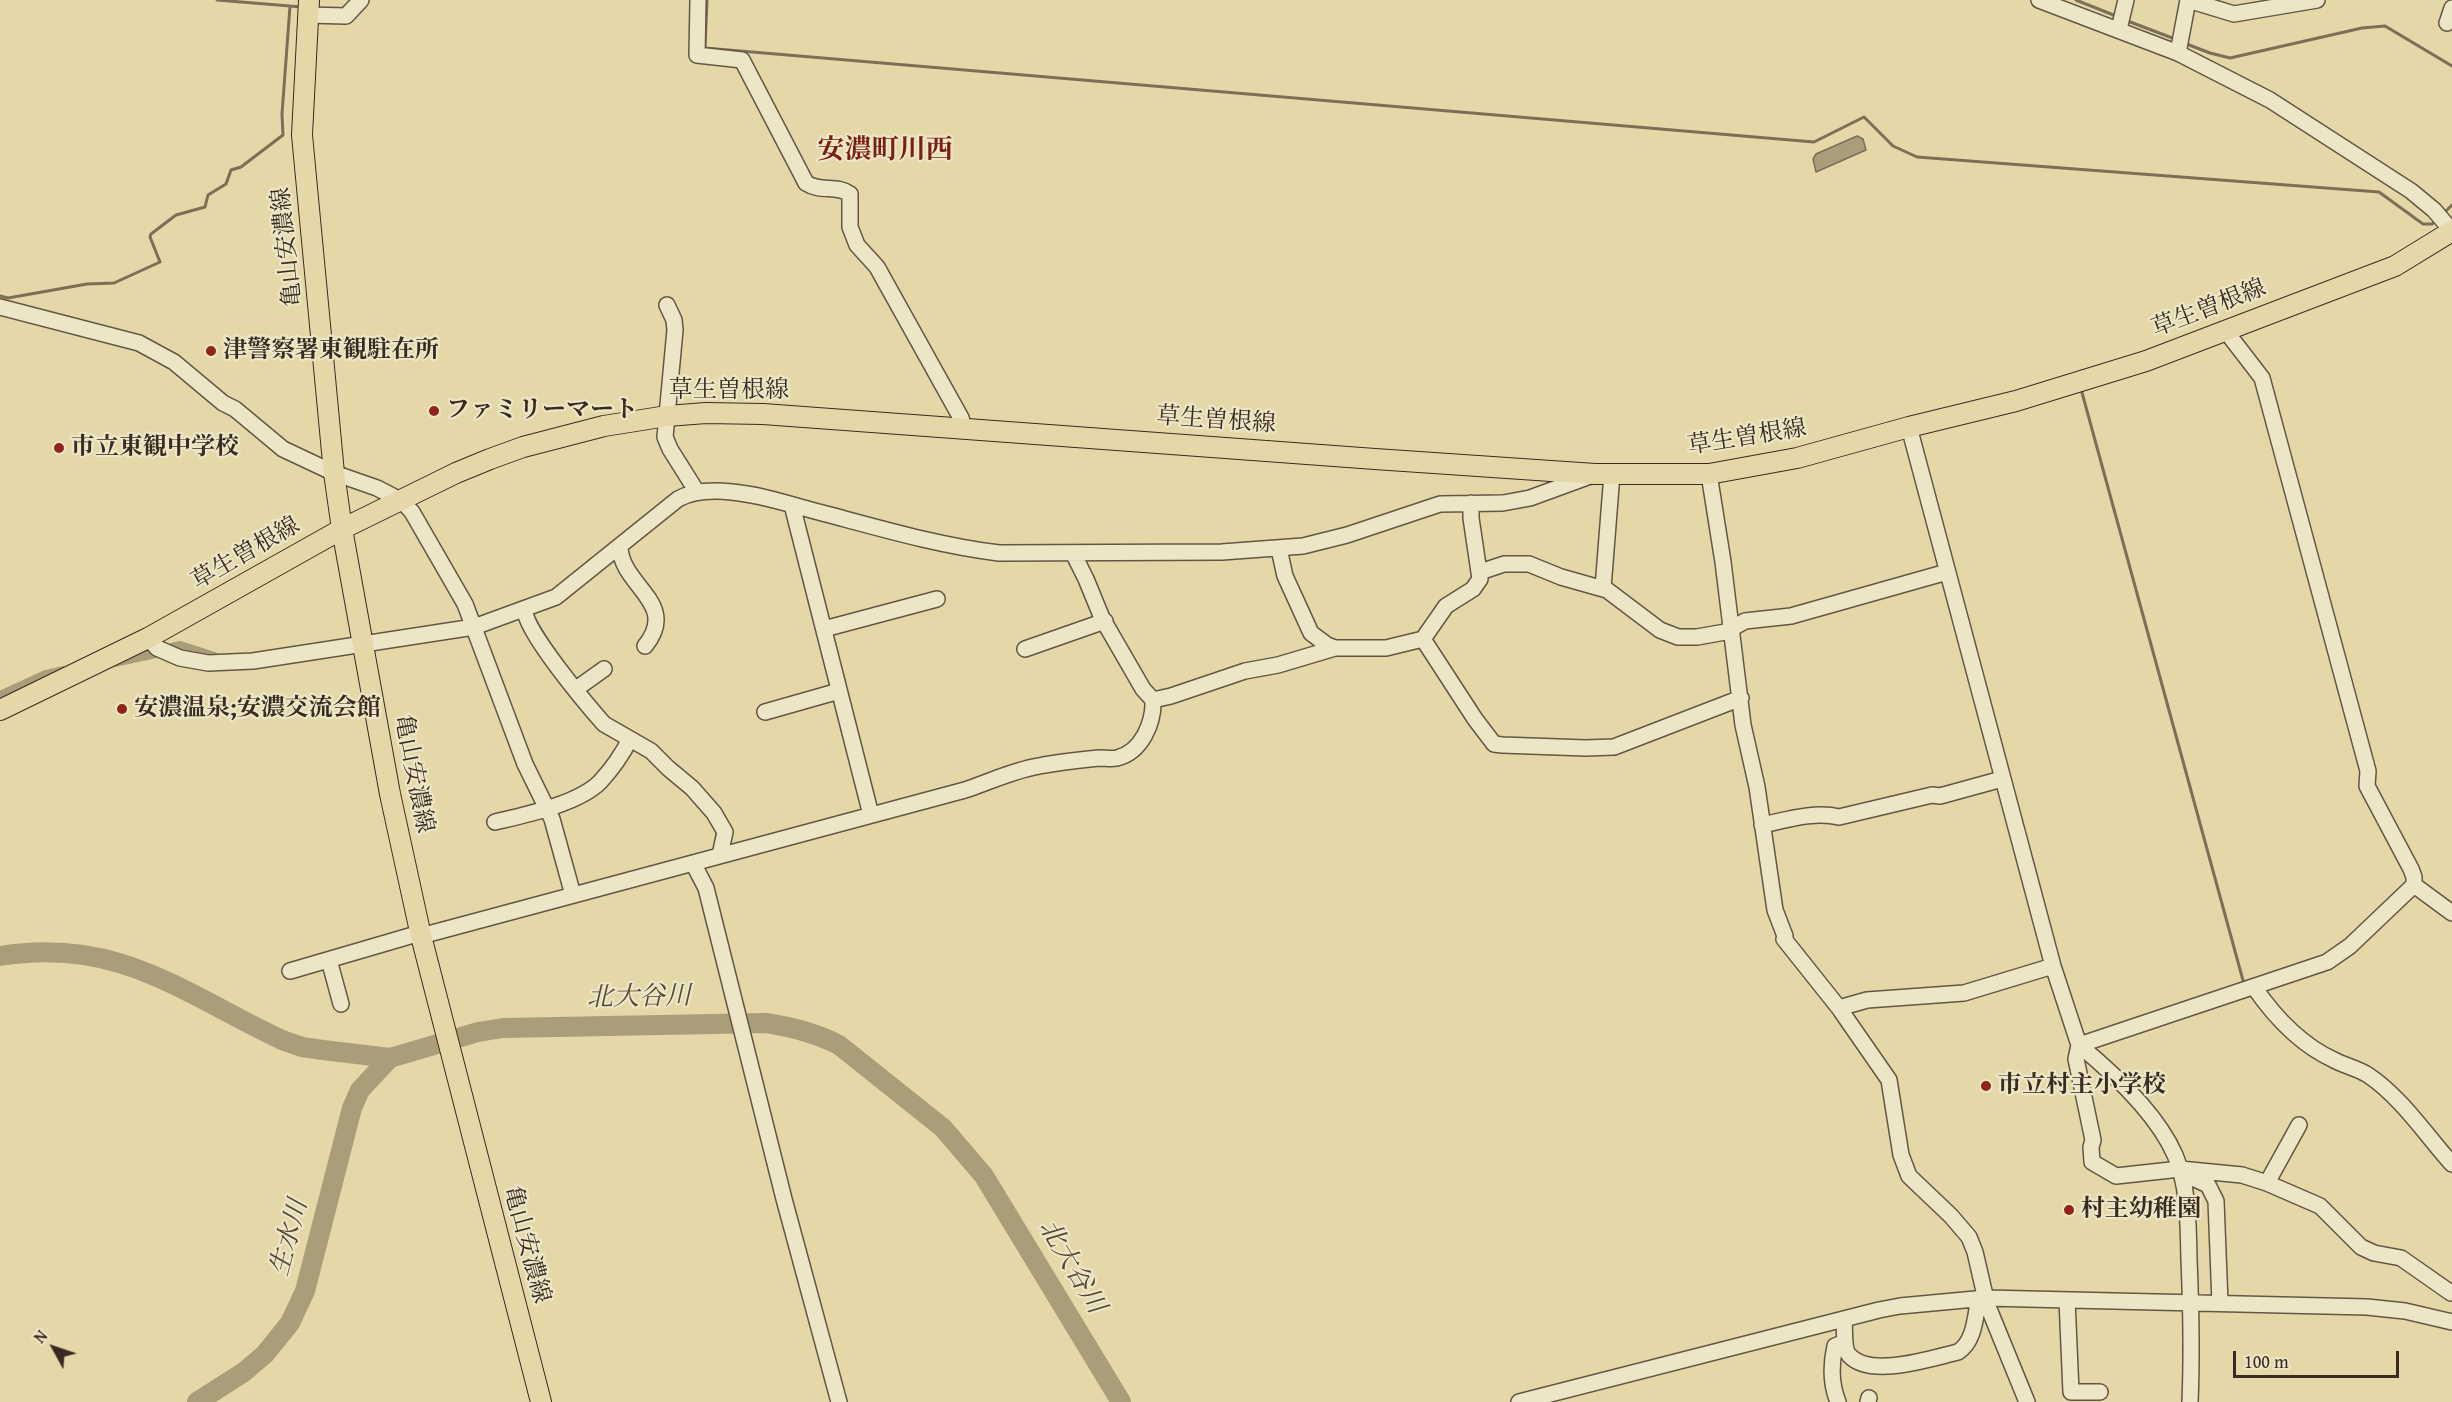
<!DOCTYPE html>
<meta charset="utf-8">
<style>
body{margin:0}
#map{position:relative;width:2452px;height:1402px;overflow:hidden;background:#e4d8a8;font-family:"Gentium Book Plus",serif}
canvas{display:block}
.north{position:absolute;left:24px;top:1318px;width:60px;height:60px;-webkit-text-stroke:4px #ede6c6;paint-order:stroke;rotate:310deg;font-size:16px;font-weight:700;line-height:24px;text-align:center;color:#3a2b22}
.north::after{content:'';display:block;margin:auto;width:21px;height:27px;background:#3a2b22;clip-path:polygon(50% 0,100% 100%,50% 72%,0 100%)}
.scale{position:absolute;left:2233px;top:1351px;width:166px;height:27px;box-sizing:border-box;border:3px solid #3a2b22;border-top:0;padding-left:8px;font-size:18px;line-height:21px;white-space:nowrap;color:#3a2b22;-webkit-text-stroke:4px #ede6c6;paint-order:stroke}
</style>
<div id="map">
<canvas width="2452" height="1402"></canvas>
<div class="north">N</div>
<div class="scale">100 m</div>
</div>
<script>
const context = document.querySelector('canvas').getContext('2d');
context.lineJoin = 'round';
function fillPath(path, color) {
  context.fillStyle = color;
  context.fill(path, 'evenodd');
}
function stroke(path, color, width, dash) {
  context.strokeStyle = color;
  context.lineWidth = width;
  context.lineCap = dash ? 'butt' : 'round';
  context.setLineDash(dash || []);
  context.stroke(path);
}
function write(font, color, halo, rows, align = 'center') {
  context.font = font + ' "Gentium Book Plus","Noto Serif JP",serif';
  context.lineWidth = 4.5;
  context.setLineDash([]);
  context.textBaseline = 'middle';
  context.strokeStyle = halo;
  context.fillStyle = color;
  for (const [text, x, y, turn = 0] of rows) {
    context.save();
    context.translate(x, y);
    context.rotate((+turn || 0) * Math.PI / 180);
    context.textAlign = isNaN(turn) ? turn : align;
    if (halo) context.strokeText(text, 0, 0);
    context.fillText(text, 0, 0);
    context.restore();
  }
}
const water = new Path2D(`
 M 1857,136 L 1863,139 L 1866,150 L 1816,172 L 1813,159 L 1816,154 Z`);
fillPath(water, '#aa9d7a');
stroke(water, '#7d6f57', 1.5);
stroke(new Path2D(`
 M 217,0 L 302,7
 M 707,0 L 705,48 L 1814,142 L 1864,117 L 1893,146 L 1917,157 L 2379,192 L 2423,224 L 2432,224 L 2436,221
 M 2076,0 L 2116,16
 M 2125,20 L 2175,39
 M 2184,43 L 2210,53 L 2230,58 L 2362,28 L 2385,26 L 2452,66
 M 2443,214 L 2452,205
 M 0,296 L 8,298 L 87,284 L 114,283 L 160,262 L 150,237 L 151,234 L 176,215 L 205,207 L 208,195 L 226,184 L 231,170 L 241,167 L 283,135 L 282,114 L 290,6
 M 2081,389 L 2244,984`), '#7d6f57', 3);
stroke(new Path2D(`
 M 115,661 L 180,647 L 214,658
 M 0,697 L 46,676 L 63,672`), '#aa9d7a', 12);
stroke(new Path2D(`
 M 0,956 C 119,937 182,993 282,1040 L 302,1047 L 323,1050 L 390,1058 L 478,1032 L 503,1028 L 766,1023 C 792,1027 816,1033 839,1045 L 943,1128 L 984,1176 L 1121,1402
 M 197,1402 L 244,1372 L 265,1354 L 290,1323 L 305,1291 L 352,1108 L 360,1090 L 390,1058`), '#aa9d7a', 20);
const minor = new Path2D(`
 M 698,0 L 697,55 L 742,60 L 806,183 C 821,193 836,184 850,194 L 850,227 L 857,245 L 877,267 L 961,418 L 964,428
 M 2039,0 L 2178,53 L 2270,100 L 2411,191 L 2434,210 L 2452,231
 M 2188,0 L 2234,14 L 2317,0
 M 307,15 L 346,16 L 361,0
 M 2447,23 L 2452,8
 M 2119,29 L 2126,0
 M 2178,53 L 2188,0
 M 667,305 L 674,320 L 675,330 L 665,437 L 670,449 L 697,492
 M 0,307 L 139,343 L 174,362 L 223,403 L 235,409 L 283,449 L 334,473 L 377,488 L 402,501 L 412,512 L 465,604 L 525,764 L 552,819 L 573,895
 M 1909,427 L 2053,966 L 2079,1045 L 2076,1059 L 2093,1140 L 2091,1147 L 2092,1162 L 2116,1176 L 2180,1169 L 2242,1175 L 2267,1183 L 2320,1206 L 2361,1247 L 2374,1253 L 2401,1258 L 2451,1293
 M 1709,474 L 1723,562 L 1743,725 L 1757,787 L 1775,910 L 1785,936 L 1784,939 L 1839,1008 L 1889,1080 L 1901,1155 L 1909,1176 L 1951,1216 L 1969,1237 L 1975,1252 L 1987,1304 L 2027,1402
 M 792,505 L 871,815
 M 620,547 C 621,586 680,603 645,646
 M 1279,549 L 1285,576 L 1311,633 L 1327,645 L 1335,648
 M 1480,572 L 1504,564 L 1529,564 L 1561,577 L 1607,590 L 1660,630 L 1678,637 L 1697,637 L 1731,631
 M 1603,588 L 1612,474
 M 525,610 C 524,630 588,706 604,724 L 651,751 L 668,768 L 692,788 L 714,813 L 725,832 L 720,855
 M 824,629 L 937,599
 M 1731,629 L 1745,621 L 1791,616 L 1947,572
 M 148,638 L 157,648 L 180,658 L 208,663 L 253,661 L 474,627 L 556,597 L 678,499 C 694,490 714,490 732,492 C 765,495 797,507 830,515 C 886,530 942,546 999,553 L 1222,552 L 1303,546 L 1347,535 L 1440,504 L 1503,503 L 1530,498 L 1593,475
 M 1423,639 L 1475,719 L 1494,744 L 1502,745 L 1586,748 L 1614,747 L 1741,698
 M 1025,649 L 1105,621
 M 576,689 L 604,669
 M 1153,700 L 1171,696 L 1245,671 L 1278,665 L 1335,648 L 1386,648 L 1423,639 L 1446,606 L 1473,589 L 1480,579 L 1471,518 L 1471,503
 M 765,712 L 839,691
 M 495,822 C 525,815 578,804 600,782 C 611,770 623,753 630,739
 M 1762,825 C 1786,820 1815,811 1839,817 L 1932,795 L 1940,796 L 2002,779
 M 693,863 L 706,888 L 784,1199 L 839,1402
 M 2414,885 L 2452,913
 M 421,936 L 965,790 C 989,782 1014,770 1039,766 C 1059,762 1079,760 1099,758 C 1105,758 1112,759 1117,758 C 1142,752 1154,722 1153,700 L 1143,689 L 1102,618 L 1086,579 L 1073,553
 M 329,960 L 341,1004
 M 290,971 L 420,933
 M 2254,987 C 2274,1016 2301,1045 2334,1060 C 2345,1066 2357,1068 2368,1075 C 2401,1097 2426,1135 2452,1164
 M 1839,1008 L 1867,1000 L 1964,993 L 2053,966
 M 2079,1045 L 2327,962 L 2350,946 L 2414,885 L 2414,877 L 2411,869 L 2367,786 L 2368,771 L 2262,378 L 2225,330
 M 2079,1045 C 2113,1073 2157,1114 2175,1155 C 2189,1188 2188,1224 2189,1259 C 2191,1307 2192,1355 2190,1402
 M 2182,1177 L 2195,1179 L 2208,1185 L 2216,1201 L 2220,1303
 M 2267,1183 L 2299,1125
 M 2067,1300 L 2071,1392 L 2100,1392
 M 1844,1319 C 1845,1328 1843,1349 1849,1355 C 1870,1379 1932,1358 1958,1352 C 1975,1341 1975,1317 1979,1298
 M 1519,1402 L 1879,1310 L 1900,1306 L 1986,1298 L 2367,1307 L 2405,1311 L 2452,1322
 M 1838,1402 C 1831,1385 1831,1364 1835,1346 L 1845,1342
 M 1868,1402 L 1869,1398`);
const major = new Path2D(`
 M 309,0 L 302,135 L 334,473 L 342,529 L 390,794 L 421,936 L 541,1402
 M 0,710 L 148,638 L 342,529 L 456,473 L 490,459 L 523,447 L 604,426 L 667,416 L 706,413 L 763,414 L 1375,459 L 1595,474 L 1709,474 L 1797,458 L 1909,427 L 2016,401 L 2146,361 L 2395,266 L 2452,231`);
stroke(minor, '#645644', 18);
stroke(major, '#3a2b22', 22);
stroke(minor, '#ede6c6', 15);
stroke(major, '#e4d8a8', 20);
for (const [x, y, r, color] of [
 [211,351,6,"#8f2418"],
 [434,411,6,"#8f2418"],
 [59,448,6,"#8f2418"],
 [122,709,6,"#8f2418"],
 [1986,1086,6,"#8f2418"],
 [2069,1210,6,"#8f2418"]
]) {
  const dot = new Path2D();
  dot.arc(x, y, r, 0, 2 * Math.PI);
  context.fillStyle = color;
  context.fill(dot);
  stroke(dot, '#ede6c6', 2);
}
write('24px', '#3a2b22', '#ede6c6', [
 ["亀山安濃線",288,247,-96],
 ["草生曽根線",2209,309,-21],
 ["草生曽根線",729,391],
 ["草生曽根線",1216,421,4],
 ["草生曽根線",1747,438,-9],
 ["草生曽根線",246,554,-30],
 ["亀山安濃線",413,774,79],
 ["亀山安濃線",526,1245,75]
]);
write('bold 24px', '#3a2b22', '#ede6c6', [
 ["津警察署東観駐在所",223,351],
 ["ファミリーマート",446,411],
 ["市立東観中学校",71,448],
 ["安濃温泉;安濃交流会館",134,709],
 ["市立村主小学校",1998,1086],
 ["村主幼稚園",2081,1210]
], 'left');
write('italic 26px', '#564838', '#ede6c6', [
 ["北大谷川",639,998,-1],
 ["生水川",290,1238,-75],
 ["北大谷川",1071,1267,59]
]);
write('bold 27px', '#7a1f14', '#ede6c6', [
 ["安濃町川西",885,151]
]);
</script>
